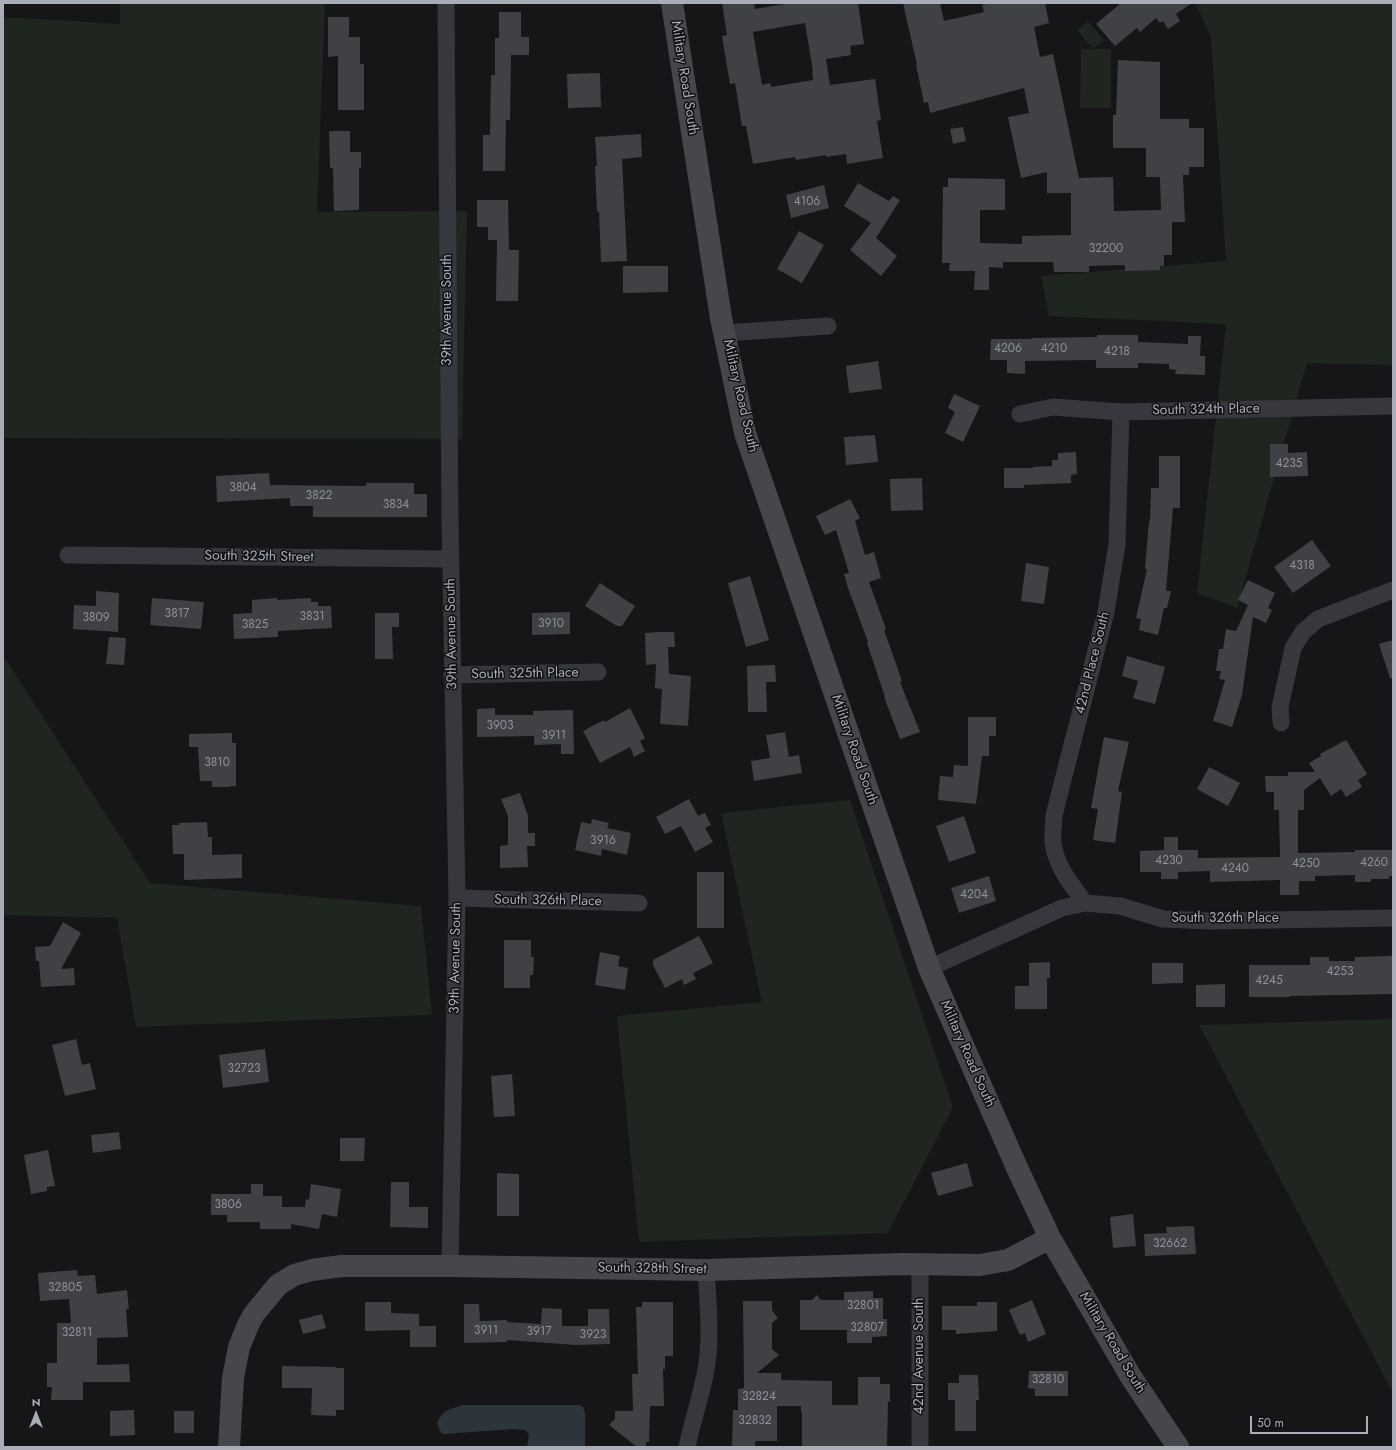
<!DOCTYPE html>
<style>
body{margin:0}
#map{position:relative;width:1396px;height:1450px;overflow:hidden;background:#161618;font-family:Jost,sans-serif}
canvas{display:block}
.frame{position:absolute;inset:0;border:4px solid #a8adb8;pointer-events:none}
.north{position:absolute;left:16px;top:1394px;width:40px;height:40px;-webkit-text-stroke:3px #111113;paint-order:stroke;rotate:0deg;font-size:11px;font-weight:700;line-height:16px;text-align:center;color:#a8adb8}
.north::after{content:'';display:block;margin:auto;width:14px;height:18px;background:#a8adb8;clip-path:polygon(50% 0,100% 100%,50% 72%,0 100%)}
.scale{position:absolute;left:1250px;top:1416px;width:118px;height:18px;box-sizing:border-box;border:2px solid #a8adb8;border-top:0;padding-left:5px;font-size:12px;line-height:14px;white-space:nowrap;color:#a8adb8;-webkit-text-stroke:3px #111113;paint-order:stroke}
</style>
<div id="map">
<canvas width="1396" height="1450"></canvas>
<div class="frame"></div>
<div class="north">N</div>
<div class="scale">50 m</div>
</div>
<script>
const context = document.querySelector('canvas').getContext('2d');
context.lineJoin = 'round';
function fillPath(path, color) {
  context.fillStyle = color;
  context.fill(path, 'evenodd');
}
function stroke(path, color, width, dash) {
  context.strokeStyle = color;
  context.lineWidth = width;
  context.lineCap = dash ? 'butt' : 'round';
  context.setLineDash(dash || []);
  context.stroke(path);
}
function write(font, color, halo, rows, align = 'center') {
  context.font = font + ' Jost,sans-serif';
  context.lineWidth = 3;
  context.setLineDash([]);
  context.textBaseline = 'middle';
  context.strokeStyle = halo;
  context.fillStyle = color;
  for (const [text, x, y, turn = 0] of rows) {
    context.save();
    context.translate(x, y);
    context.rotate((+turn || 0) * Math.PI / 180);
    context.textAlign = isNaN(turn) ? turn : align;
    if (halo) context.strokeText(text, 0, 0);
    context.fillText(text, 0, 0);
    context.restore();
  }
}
fillPath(new Path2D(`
 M 120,3 L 325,3 L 317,212 L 467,211 L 462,439 L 3,438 L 3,17 L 120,24 Z
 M 1195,3 L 1393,3 L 1393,365 L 1307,363 L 1237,608 L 1197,593 L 1226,324 L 1049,316 L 1041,276 L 1226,261 L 1211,37 Z
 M 1088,21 L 1104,40 L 1093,49 L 1077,30 Z
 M 1081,49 L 1111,49 L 1111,108 L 1080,108 Z
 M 3,655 L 150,883 L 421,906 L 432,1015 L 136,1027 L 117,918 L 3,915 Z
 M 850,800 L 953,1107 L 888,1233 L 639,1242 L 617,1016 L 762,1002 L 721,813 Z
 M 1393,1019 L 1393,1393 L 1199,1025 Z`), '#1e261f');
fillPath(new Path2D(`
 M 464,1405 L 578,1405 L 583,1407 L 585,1412 L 585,1447 L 527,1447 L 529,1434 L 525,1430 L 513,1429 L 444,1434 L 441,1433 L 437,1423 C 442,1410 452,1408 464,1405 Z`), '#2c353c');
fillPath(new Path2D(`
 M 722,3 L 754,3 L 755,9 L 790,3 L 858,3 L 864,44 L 850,46 L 851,55 L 826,59 L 830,85 L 875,79 L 881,120 L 877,121 L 883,158 L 847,164 L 846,154 L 826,157 L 826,155 L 796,160 L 795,157 L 753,164 L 746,126 L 742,126 L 735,83 L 730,84 L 722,36 L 727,35 ZM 805,23 L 813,71 L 812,71 L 813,80 L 771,87 L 770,83 L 762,85 L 753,32 Z
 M 903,3 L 940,3 L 944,21 L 984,12 L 982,5 L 992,3 L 1045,3 L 1049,23 L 1034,27 L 1040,57 L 1053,54 L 1079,178 L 1113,177 L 1114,211 L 1161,210 L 1160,177 L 1146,177 L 1146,148 L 1113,148 L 1113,115 L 1116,115 L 1118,60 L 1160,62 L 1160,119 L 1189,119 L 1189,128 L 1204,128 L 1204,167 L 1189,167 L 1189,175 L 1183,175 L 1185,222 L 1172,222 L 1172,255 L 1164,255 L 1164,266 L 1160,266 L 1160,270 L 1125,271 L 1125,265 L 1089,266 L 1089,272 L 1054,272 L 1053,262 L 1003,262 L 1003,268 L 989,267 L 989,290 L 974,290 L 975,271 L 949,271 L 950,263 L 942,263 L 943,187 L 948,187 L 948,178 L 1005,179 L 1005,210 L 980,210 L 980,243 L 1022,244 L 1022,236 L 1071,235 L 1071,193 L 1047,193 L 1047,172 L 1021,178 L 1008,117 L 1029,113 L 1024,88 L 930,113 L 928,102 L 924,103 L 916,65 L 917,65 Z
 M 1121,3 L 1192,3 L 1176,14 L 1180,21 L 1168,29 L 1163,21 L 1160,23 L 1156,18 L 1140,32 L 1137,28 L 1115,46 L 1096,24 Z
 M 499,12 L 521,12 L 521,37 L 529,37 L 529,55 L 511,55 L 510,120 L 506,120 L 505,171 L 483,171 L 483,135 L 490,135 L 491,75 L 495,75 L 495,38 L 499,38 Z
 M 328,17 L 349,17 L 349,37 L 360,37 L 360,64 L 364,64 L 364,110 L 338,110 L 338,56 L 328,57 Z
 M 600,73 L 601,107 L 568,108 L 567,74 Z
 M 963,127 L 966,141 L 953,144 L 950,129 Z
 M 329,131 L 350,131 L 350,152 L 361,152 L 361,168 L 359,168 L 359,210 L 334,211 L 333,168 L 330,168 Z
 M 641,134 L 642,157 L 622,159 L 627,261 L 601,262 L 599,211 L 597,212 L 595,166 L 597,166 L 595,137 Z
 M 858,183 L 889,201 L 893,196 L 900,200 L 876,238 L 897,256 L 881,276 L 850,250 L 871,223 L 844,206 Z
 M 824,185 L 829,208 L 791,218 L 786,195 Z
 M 477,200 L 508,200 L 509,250 L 519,250 L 518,301 L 496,301 L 497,240 L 488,240 L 488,227 L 477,227 Z
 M 799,231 L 824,245 L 802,283 L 777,269 Z
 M 623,266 L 668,266 L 668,292 L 623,293 Z
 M 1097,335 L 1138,335 L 1138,342 L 1188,344 L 1188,336 L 1201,336 L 1200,356 L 1205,356 L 1205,375 L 1175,374 L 1176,370 L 1169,369 L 1169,364 L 1138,363 L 1138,368 L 1096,368 L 1096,360 L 1025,361 L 1025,374 L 1007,373 L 1007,360 L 990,360 L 991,339 L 1032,339 L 1032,338 L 1097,337 Z
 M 878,361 L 882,389 L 849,393 L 846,366 Z
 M 954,394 L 980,406 L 963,442 L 945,433 L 955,412 L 948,408 Z
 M 875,435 L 878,462 L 846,465 L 844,437 Z
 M 1270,444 L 1288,444 L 1288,453 L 1307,452 L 1308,476 L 1270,477 Z
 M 1076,452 L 1077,474 L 1071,475 L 1071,483 L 1024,485 L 1024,488 L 1004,488 L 1004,468 L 1033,468 L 1033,467 L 1052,466 L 1052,460 L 1058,460 L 1058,453 Z
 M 1159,456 L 1180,456 L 1180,508 L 1173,508 L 1166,591 L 1171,591 L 1167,608 L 1164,608 L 1158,635 L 1139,630 L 1141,619 L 1136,618 L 1147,569 L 1145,569 L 1149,521 L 1150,521 L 1151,488 L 1159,488 Z
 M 269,473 L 270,485 L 366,486 L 366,483 L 414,483 L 414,494 L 427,494 L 427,517 L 313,517 L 313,506 L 290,506 L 290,498 L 217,502 L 216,476 Z
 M 922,478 L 923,510 L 891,511 L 890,479 Z
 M 850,499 L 860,518 L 855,521 L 865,555 L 874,552 L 881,578 L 869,582 L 886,629 L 884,630 L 902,681 L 900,682 L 920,732 L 900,739 L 884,697 L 885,697 L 867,643 L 868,642 L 848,588 L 844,574 L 849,573 L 836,530 L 825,535 L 816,516 Z
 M 1312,540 L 1331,566 L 1293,593 L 1274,567 Z
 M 1026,563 L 1049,567 L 1044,604 L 1021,601 Z
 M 750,576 L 769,640 L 746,647 L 728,583 Z
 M 1248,580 L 1275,593 L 1268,608 L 1272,610 L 1266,623 L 1253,617 L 1242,695 L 1232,727 L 1213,721 L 1225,680 L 1219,679 L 1221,671 L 1216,671 L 1219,649 L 1223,649 L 1226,629 L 1236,631 L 1248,605 L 1238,600 Z
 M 600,583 L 635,606 L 622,626 L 617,626 L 585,606 Z
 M 96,591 L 119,593 L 118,632 L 73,629 L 74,605 L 96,606 Z
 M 152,598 L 204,602 L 201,629 L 150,625 Z
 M 277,598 L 277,600 L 311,598 L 311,602 L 318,602 L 318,606 L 331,606 L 332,628 L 278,631 L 278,637 L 234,639 L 233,614 L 252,613 L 252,600 Z
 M 570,612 L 570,634 L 532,635 L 532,613 Z
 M 375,613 L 399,613 L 399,627 L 392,627 L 393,659 L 375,659 Z
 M 658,632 L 674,632 L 675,647 L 668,647 L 669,674 L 691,676 L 688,726 L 660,724 L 662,689 L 655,688 L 656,664 L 646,665 L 645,633 Z
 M 109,637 L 126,638 L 124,665 L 106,664 Z
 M 1393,640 L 1393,678 L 1390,678 L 1379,644 Z
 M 1127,656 L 1165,667 L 1155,704 L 1133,698 L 1138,681 L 1122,676 Z
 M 775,665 L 776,682 L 766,682 L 767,712 L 748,712 L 747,666 Z
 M 495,708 L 495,715 L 533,715 L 533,711 L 573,710 L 574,754 L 561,754 L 561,744 L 534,745 L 534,736 L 477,737 L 477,709 Z
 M 630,708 L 645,738 L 640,741 L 645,751 L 634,757 L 630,747 L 600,763 L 583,731 L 604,720 L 605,722 Z
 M 968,717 L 996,717 L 996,736 L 989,736 L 989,756 L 982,756 L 976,804 L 938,800 L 940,776 L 953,777 L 954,765 L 968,766 Z
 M 785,732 L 789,757 L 799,755 L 802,773 L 754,781 L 751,761 L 770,758 L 766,735 Z
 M 232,733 L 232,743 L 236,743 L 236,786 L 230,786 L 230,787 L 212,787 L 212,781 L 200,781 L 198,747 L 189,747 L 189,734 Z
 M 1104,737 L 1129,742 L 1118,791 L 1122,792 L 1115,843 L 1093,840 L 1098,809 L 1091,808 Z
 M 1346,740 L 1367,774 L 1358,780 L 1362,787 L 1346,797 L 1341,789 L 1331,796 L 1320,778 L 1304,790 L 1304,810 L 1298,810 L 1298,853 L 1355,852 L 1355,850 L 1393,850 L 1393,876 L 1389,876 L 1389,879 L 1371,879 L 1371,882 L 1355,882 L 1355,875 L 1315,876 L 1315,881 L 1299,881 L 1299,895 L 1280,895 L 1280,880 L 1210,882 L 1210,871 L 1178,872 L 1178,879 L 1161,879 L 1161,872 L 1140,872 L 1140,851 L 1164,850 L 1164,837 L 1178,837 L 1178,850 L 1198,850 L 1198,858 L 1280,857 L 1279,810 L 1274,810 L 1274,792 L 1266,792 L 1265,776 L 1288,776 L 1288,772 L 1315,772 L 1309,763 L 1321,756 L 1320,754 Z
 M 1209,767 L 1240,783 L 1228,806 L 1197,789 Z
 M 520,793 L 528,816 L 528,833 L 535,833 L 535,846 L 527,846 L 528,867 L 500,868 L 500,846 L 508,845 L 508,816 L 501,799 Z
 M 689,799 L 698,816 L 705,813 L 711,825 L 705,828 L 713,842 L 695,852 L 681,826 L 665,834 L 656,817 Z
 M 964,816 L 976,853 L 949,862 L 936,826 Z
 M 592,819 L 609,823 L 607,828 L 631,833 L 627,855 L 602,849 L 601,856 L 575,850 L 581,822 L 591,824 Z
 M 207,822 L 208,837 L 212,837 L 212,855 L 242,854 L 242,878 L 184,880 L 184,854 L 173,854 L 172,825 L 179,825 L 179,823 Z
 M 697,872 L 724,872 L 724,928 L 697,928 Z
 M 989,876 L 996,901 L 959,913 L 951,888 Z
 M 63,922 L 81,933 L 61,969 L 74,968 L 75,985 L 41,987 L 39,961 L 36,961 L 35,947 L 50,946 Z
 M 699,936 L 713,963 L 693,973 L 696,979 L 684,985 L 682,979 L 665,988 L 653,965 L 653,960 Z
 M 504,940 L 531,940 L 531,957 L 534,957 L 533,975 L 530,975 L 530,988 L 504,988 Z
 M 600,952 L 620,956 L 618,966 L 628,968 L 625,990 L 595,985 Z
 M 1393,956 L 1393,994 L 1290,996 L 1290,997 L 1249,997 L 1249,965 L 1310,965 L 1310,957 L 1329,957 L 1329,961 L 1355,961 L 1355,957 Z
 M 1050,962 L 1050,978 L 1047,978 L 1047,1009 L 1015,1009 L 1015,986 L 1029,986 L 1029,963 Z
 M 1152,963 L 1183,963 L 1183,983 L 1152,984 Z
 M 1225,984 L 1225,1007 L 1196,1007 L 1196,985 Z
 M 76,1039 L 82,1065 L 90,1063 L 96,1089 L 65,1096 L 52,1045 Z
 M 265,1049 L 269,1082 L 223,1088 L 219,1055 Z
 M 512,1074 L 515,1116 L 494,1117 L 491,1076 Z
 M 119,1132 L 121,1149 L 93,1153 L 91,1135 Z
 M 340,1138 L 365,1138 L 364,1161 L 340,1161 Z
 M 48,1150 L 55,1186 L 47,1187 L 47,1191 L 31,1194 L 24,1155 Z
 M 967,1163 L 973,1186 L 938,1196 L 931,1173 Z
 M 497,1173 L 519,1174 L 519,1216 L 497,1216 Z
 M 391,1182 L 409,1182 L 409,1207 L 428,1207 L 428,1228 L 390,1227 Z
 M 251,1184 L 263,1184 L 263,1196 L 282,1196 L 282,1207 L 305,1207 L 306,1199 L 309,1200 L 311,1184 L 341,1189 L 337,1217 L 322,1214 L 319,1229 L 291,1224 L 291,1229 L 260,1229 L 260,1222 L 227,1222 L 227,1215 L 211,1215 L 211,1194 L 251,1194 Z
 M 1133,1214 L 1136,1246 L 1113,1248 L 1110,1217 Z
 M 1194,1226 L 1196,1254 L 1145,1256 L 1144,1234 L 1167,1233 L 1166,1227 Z
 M 77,1270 L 78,1276 L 95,1275 L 97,1294 L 127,1290 L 129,1309 L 126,1309 L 128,1337 L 97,1338 L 97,1365 L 129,1364 L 130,1382 L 83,1382 L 83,1400 L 51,1400 L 52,1387 L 47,1387 L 47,1363 L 57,1363 L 57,1323 L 71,1323 L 69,1299 L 40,1301 L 38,1273 Z
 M 873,1291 L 873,1298 L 883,1298 L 883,1319 L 887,1319 L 887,1336 L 872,1337 L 872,1343 L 847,1343 L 847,1330 L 800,1330 L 800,1300 L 812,1300 L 817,1295 L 821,1300 L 844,1300 L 844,1292 Z
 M 1032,1300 L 1046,1334 L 1028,1342 L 1025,1333 L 1020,1335 L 1009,1310 Z
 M 743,1301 L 772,1301 L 772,1310 L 778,1318 L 772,1323 L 772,1349 L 779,1355 L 757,1373 L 781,1373 L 781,1380 L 832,1381 L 832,1405 L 858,1405 L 858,1377 L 880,1377 L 880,1384 L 890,1384 L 890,1401 L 888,1402 L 887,1447 L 802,1447 L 802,1412 L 801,1412 L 801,1406 L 777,1406 L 777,1441 L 755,1441 L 755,1447 L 732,1447 L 733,1410 L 738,1410 L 738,1389 L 744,1388 Z
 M 365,1302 L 391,1302 L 391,1313 L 419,1314 L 419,1326 L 436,1326 L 436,1347 L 410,1347 L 410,1330 L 365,1331 Z
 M 642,1302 L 673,1302 L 673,1356 L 665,1356 L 665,1369 L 663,1369 L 664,1406 L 650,1406 L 649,1442 L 646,1442 L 646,1447 L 637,1447 L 609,1425 L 615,1419 L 615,1411 L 633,1411 L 632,1374 L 638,1374 L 636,1307 L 642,1307 Z
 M 977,1302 L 997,1302 L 997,1331 L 956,1334 L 956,1330 L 942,1330 L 942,1306 L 977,1306 Z
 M 464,1304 L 479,1304 L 480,1321 L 507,1320 L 507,1322 L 541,1324 L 542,1308 L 562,1309 L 562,1326 L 588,1326 L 588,1309 L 609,1309 L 610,1344 L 576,1345 L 507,1340 L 507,1342 L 464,1343 Z
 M 322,1314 L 326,1328 L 303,1334 L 299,1320 Z
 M 282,1366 L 336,1367 L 336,1368 L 344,1368 L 344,1410 L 336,1410 L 336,1416 L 311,1415 L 312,1388 L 282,1388 Z
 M 1029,1371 L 1068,1371 L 1068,1396 L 1035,1396 L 1035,1389 L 1028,1388 Z
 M 959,1375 L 978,1375 L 979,1400 L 976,1400 L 976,1431 L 955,1431 L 955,1400 L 948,1400 L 948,1383 L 959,1383 Z
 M 134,1410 L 135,1435 L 110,1436 L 110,1411 Z
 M 174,1411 L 194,1411 L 194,1433 L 174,1433 Z`), '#404145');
stroke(new Path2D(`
 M 446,3 L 450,521 L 457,898 L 450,1266
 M 725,333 L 828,326
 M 1020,414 L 1053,407 L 1121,412 L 1393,406
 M 68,555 L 451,559
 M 452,675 L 598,672
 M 1281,723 L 1280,707 L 1293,648 L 1303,632 L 1318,619 L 1393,590
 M 457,898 L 639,903
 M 1085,903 C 1072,885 1056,867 1053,843 C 1052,834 1054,824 1054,815 L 1106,612 L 1117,544 L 1121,412
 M 929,968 L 1062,908 L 1085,903 L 1120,906 L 1163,919 L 1210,921 L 1393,918
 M 687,1447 C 692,1423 700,1399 705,1375 C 712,1343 708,1302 706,1270
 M 920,1447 L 920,1265`), '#37383d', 17);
stroke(new Path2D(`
 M 672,3 L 721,318 L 745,433 L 929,968 L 1018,1170 L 1050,1238 L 1131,1377 L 1178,1447
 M 229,1447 L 233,1378 L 239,1347 L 248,1325 L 254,1314 L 278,1285 L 294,1275 L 312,1270 L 342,1266 L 450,1266 L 706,1270 L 902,1264 L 980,1265 L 1008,1260 L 1050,1238`), '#45474d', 22);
write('12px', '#8e929b', null, [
 ["4106",807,202],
 ["32200",1106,249],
 ["4206",1008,349],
 ["4210",1054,349],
 ["4218",1117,352],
 ["4235",1289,464],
 ["3804",243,488],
 ["3822",319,496],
 ["3834",396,505],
 ["4318",1302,566],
 ["3817",177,614],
 ["3831",312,617],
 ["3809",96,618],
 ["3910",551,624],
 ["3825",255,625],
 ["3903",500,726],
 ["3911",554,736],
 ["3810",217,763],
 ["3916",603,841],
 ["4230",1169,861],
 ["4260",1374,863],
 ["4250",1306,864],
 ["4240",1235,869],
 ["4204",974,895],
 ["4253",1340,972],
 ["4245",1269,981],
 ["32723",244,1069],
 ["3806",228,1205],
 ["32662",1170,1244],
 ["32805",65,1288],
 ["32801",863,1306],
 ["32807",867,1328],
 ["3911",486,1331],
 ["3917",539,1332],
 ["32811",77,1333],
 ["3923",593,1335],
 ["32810",1048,1380],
 ["32824",759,1397],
 ["32832",755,1421]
]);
write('14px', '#a8adb8', '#111113', [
 ["Military Road South",684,78,81],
 ["39th Avenue South",448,310,-90],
 ["Military Road South",740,396,77],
 ["South 324th Place",1206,410,-1],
 ["South 325th Street",259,557,1],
 ["39th Avenue South",452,634,-91],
 ["42nd Place South",1093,663,-76],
 ["South 325th Place",525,674,-1],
 ["Military Road South",854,750,71],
 ["South 326th Place",548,901,1],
 ["South 326th Place",1225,919],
 ["39th Avenue South",456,958,-89],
 ["Military Road South",967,1054,66],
 ["South 328th Street",652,1269,1],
 ["Military Road South",1112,1343,59],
 ["42nd Avenue South",920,1356,-90]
]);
</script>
